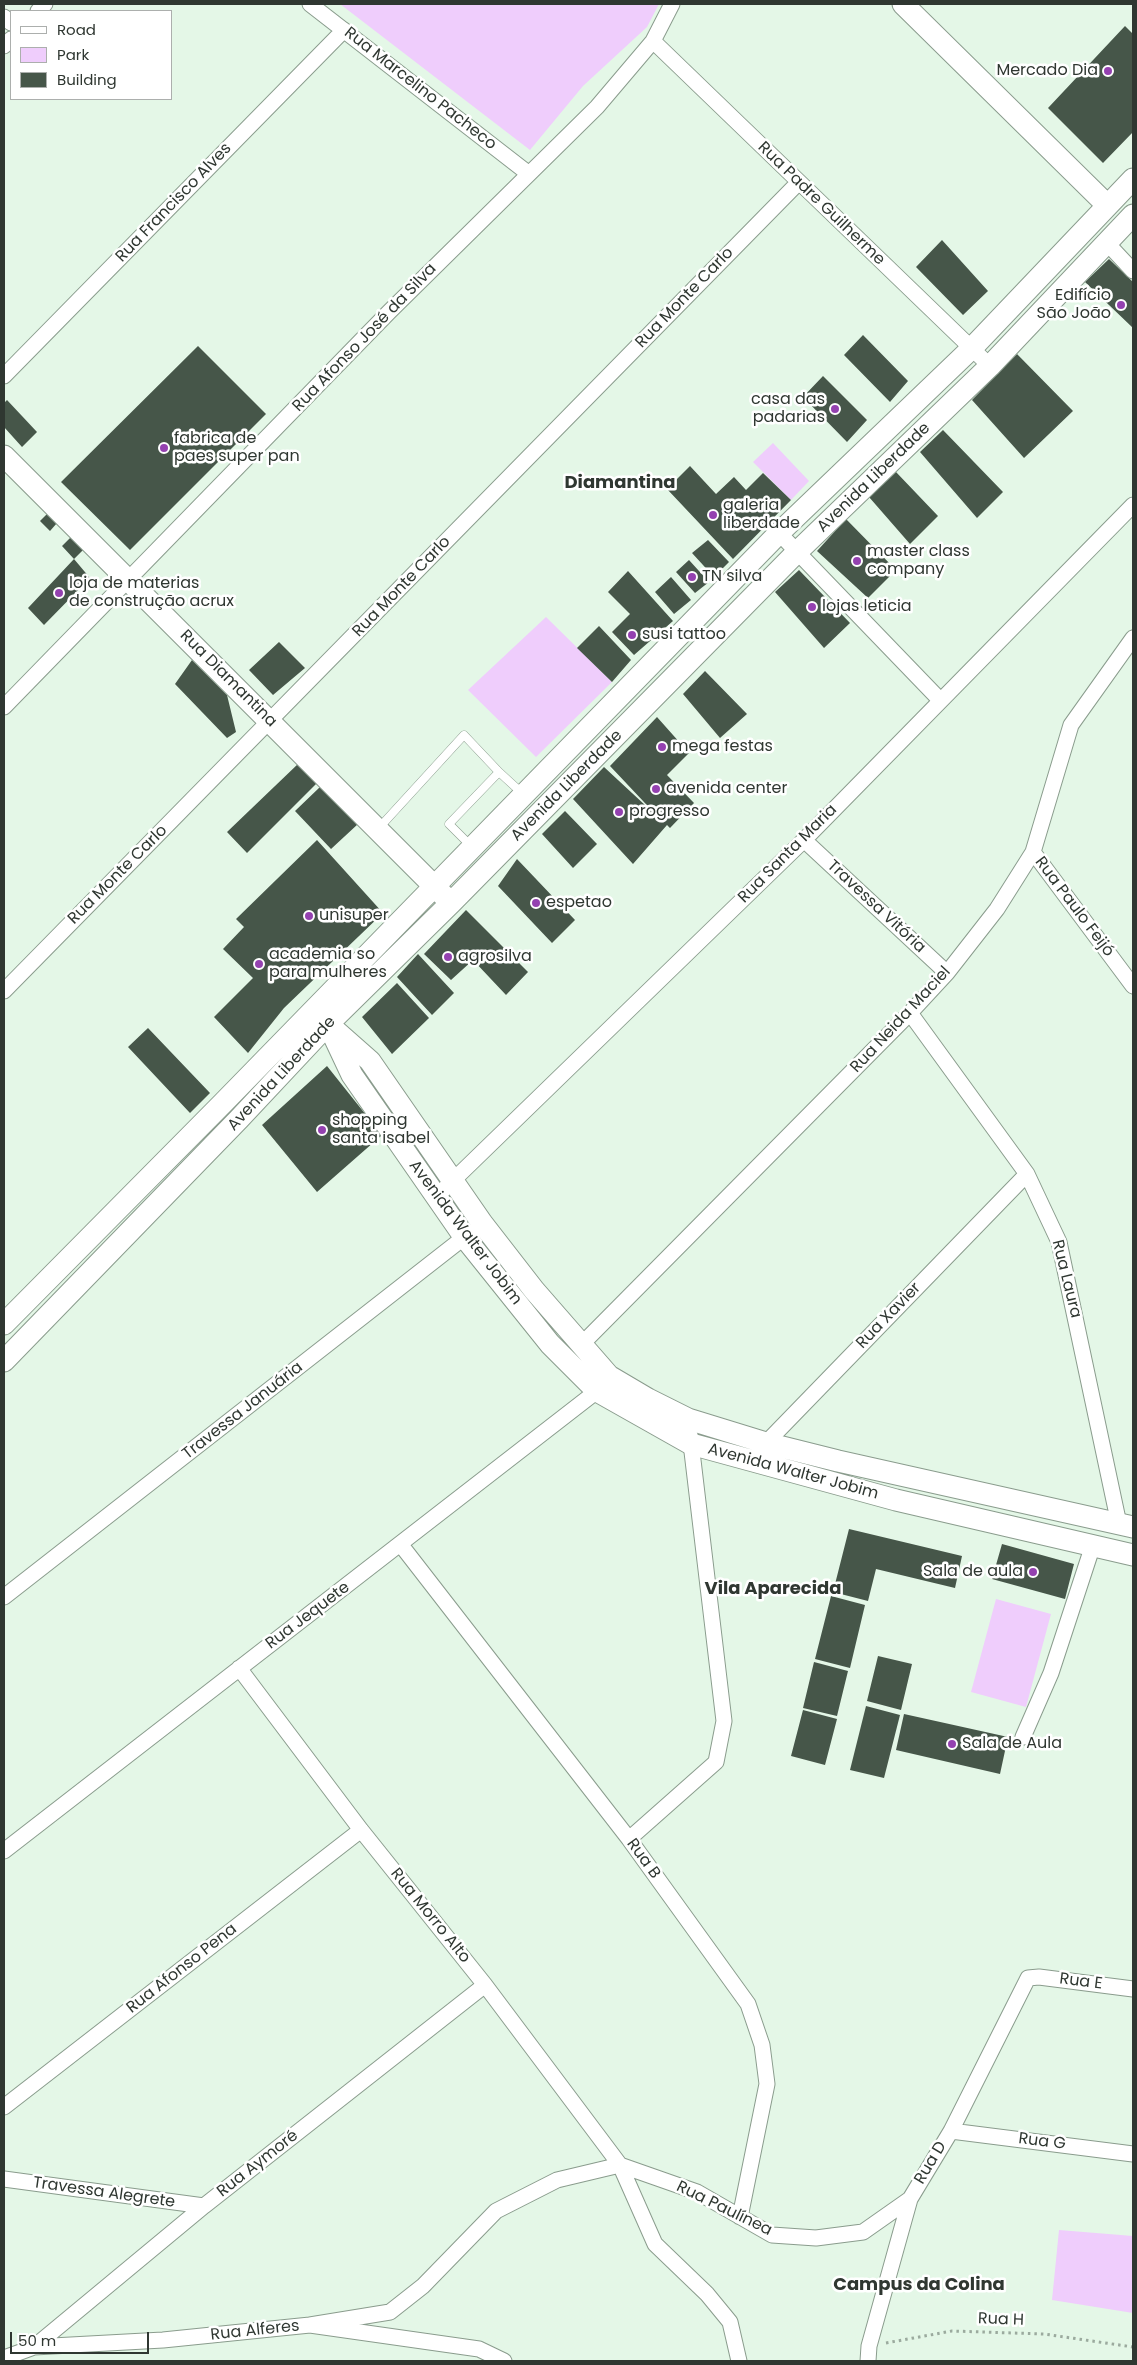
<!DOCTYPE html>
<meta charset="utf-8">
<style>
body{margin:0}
#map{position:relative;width:1137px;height:2365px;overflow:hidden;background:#e4f7e7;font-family:Poppins,sans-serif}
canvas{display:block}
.frame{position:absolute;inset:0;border:5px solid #2f3731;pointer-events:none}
.legend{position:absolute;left:10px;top:10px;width:162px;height:90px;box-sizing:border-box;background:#fff;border:1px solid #acafad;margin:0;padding:6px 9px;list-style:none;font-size:15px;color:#2f3731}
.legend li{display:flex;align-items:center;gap:10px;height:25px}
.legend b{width:25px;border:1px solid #acafad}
.scale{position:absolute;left:10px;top:2332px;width:139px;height:22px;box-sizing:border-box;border:2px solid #2f3731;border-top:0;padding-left:6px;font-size:15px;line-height:18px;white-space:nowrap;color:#2f3731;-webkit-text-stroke:4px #fff;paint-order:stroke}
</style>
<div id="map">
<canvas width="1137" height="2365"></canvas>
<div class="frame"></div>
<ul class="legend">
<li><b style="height:6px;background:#fff"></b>Road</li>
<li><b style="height:14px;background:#efcdfc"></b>Park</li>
<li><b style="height:14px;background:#465649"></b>Building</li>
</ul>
<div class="scale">50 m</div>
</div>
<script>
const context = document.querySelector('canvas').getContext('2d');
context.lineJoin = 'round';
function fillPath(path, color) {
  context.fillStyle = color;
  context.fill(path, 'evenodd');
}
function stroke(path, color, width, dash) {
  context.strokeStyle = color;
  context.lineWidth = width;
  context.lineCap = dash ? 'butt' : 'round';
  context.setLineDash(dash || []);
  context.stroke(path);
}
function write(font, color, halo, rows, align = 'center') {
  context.font = font + ' Poppins,sans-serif';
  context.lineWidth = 5;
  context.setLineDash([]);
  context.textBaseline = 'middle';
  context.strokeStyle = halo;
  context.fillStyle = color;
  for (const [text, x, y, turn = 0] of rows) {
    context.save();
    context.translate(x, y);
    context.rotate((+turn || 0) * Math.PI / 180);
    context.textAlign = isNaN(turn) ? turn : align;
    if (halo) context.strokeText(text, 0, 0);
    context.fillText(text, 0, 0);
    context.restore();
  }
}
fillPath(new Path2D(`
 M 340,4 L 659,4 L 647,27 L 583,86 L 530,150 Z
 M 773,443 L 809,481 L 791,500 L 753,462 Z
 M 546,617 L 612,682 L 536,757 L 468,690 Z
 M 996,1599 L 1051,1614 L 1026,1707 L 971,1692 Z
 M 1059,2230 L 1133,2236 L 1133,2313 L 1052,2300 Z`), '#efcdfc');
fillPath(new Path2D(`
 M 1125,26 L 1133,34 L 1133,132 L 1103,163 L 1048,108 Z
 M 942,240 L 988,291 L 963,315 L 916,267 Z
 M 1109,259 L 1133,282 L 1133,328 L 1085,282 Z
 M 863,335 L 908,381 L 890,402 L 844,355 Z
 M 198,346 L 266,414 L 130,550 L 61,482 Z
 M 1017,354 L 1073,411 L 1024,458 L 972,400 Z
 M 823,376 L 867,420 L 847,442 L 803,397 Z
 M 7,400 L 37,432 L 22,447 L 4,427 L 4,403 Z
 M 943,430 L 1003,492 L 977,518 L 920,452 Z
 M 690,466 L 716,494 L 734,477 L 746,490 L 763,473 L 791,500 L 733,559 L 667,489 Z
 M 896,472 L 938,516 L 910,544 L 869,497 Z
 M 48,513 L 57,523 L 50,531 L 40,521 Z
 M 846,519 L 896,570 L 868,598 L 817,551 Z
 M 74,534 L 87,546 L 74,559 L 90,578 L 44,625 L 28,608 L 74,559 L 62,546 Z
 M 708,540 L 729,562 L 714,577 L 692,553 Z
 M 689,560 L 709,582 L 695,593 L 676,572 Z
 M 799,570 L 850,623 L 824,648 L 775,592 Z
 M 628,571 L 673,621 L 634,655 L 612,632 L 630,614 L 608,592 Z
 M 671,577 L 691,600 L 674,614 L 655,592 Z
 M 599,626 L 631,660 L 612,682 L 577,648 Z
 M 279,642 L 305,668 L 273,695 L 249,670 Z
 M 192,660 L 227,695 L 236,732 L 227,738 L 175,684 Z
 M 705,671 L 747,714 L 720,738 L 683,694 Z
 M 657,717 L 689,753 L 667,775 L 694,803 L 670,828 L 667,825 L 633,864 L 573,799 L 604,767 L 660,819 L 610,766 Z
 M 299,763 L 317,783 L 247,853 L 227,832 Z
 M 320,787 L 358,824 L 331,849 L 295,811 Z
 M 565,811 L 597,844 L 573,868 L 542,834 Z
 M 317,840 L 383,913 L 284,1008 L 248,1053 L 214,1017 L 253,978 L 223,949 L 244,927 L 236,919 Z
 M 517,859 L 575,920 L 552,943 L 498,886 Z
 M 466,910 L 528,972 L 506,995 L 473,960 L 451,980 L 424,954 Z
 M 418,954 L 454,993 L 432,1015 L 397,977 Z
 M 397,983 L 429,1018 L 392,1054 L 362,1017 Z
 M 148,1028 L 210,1093 L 190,1113 L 128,1047 Z
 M 327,1066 L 382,1135 L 317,1192 L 262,1125 Z
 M 849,1529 L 962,1556 L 955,1588 L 876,1569 L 868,1601 L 833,1592 Z
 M 1002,1544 L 1074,1564 L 1065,1599 L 992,1579 Z
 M 831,1596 L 865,1605 L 850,1668 L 815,1659 Z
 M 878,1656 L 912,1664 L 901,1710 L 867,1701 Z
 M 814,1662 L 848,1671 L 837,1716 L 803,1708 Z
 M 866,1706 L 900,1715 L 884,1778 L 850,1770 Z
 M 803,1710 L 837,1719 L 825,1765 L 791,1756 Z
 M 904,1714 L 1008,1737 L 1000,1774 L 896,1750 Z`), '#465649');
const lane = new Path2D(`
 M 378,829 L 464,735 L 499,772
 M 471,846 L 449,824 L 499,772 L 523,794`);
const street = new Path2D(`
 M 310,4 L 529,174
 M 38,11 L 45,4
 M 4,17 L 11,23
 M 653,41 L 990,366
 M 4,46 L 11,39
 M 1106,242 L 1133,271
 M 4,376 L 344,30
 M 779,533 L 940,700
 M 4,707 L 389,312 L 597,107 L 653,41 L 672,4
 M 804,840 L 947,973
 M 1033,852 L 1133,986
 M 4,991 L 799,182
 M 910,1013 L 1027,1174 L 1059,1242 L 1119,1524
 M 436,1197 L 804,840 L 1133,505
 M 582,1344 L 910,1013 L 947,973 L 997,909 L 1033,852 L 1071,725 L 1133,638
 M 764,1451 L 766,1443 L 1027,1174
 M 401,1545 L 629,1839 L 748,2004 L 762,2045 L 767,2084 L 740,2217
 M 4,1597 L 471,1232
 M 239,1668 L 361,1830 L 485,1985 L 620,2165 L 655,2244 L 707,2294 L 730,2322 L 739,2361
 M 1023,1737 L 1051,1673 L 1093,1545
 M 629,1839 L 716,1762 L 724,1721 L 690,1435
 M 4,1851 L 597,1391 L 602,1385
 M 4,2107 L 361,1830
 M 951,2131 L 1133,2154
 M 4,2179 L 204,2206
 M 310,2325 L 390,2312 L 423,2286 L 496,2211 L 557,2180 L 620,2165 L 697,2192 L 772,2235 L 816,2238 L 863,2232 L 910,2199
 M 34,2347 L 204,2206 L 485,1985
 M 4,2358 L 34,2347 L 163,2340 L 310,2325 L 479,2349 L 504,2361
 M 868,2361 L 869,2346 L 910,2199 L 951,2131 L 1028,1978 L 1039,1977 L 1133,1989`);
const secondary = new Path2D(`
 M 903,4 L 1107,205
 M 4,456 L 444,896
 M 328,1024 L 352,1075 L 465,1238 L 550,1344 L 597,1391 L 691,1444 L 896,1500 L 1133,1555
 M 336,1031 L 370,1061 L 482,1223 L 534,1290 L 609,1376 L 648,1399 L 688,1419 L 766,1443 L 838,1461 L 1133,1527
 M 4,1324 L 223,1103 L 779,533 L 972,348 L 1133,179
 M 4,1361 L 239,1119 L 328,1024 L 451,903 L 798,551 L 990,366 L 1133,215`);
stroke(lane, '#8a9c8d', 9);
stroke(street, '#8a9c8d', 17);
stroke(secondary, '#8a9c8d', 23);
stroke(new Path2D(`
 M 886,2343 L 952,2331 L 1044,2334 L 1133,2347`), '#9baa9e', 3, [2.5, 4]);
stroke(lane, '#fff', 8);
stroke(street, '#fff', 15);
stroke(secondary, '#fff', 21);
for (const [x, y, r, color] of [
 [1108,71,5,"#9441b0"],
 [1121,305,5,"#9441b0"],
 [835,409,5,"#9441b0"],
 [164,448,5,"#9441b0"],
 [713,515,5,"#9441b0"],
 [857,561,5,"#9441b0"],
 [692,577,5,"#9441b0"],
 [59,593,5,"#9441b0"],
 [812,607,5,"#9441b0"],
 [632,635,5,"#9441b0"],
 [662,747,5,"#9441b0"],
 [656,789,5,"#9441b0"],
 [619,812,5,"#9441b0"],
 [536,903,5,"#9441b0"],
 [309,916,5,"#9441b0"],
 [448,957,5,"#9441b0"],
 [259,964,5,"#9441b0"],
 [322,1130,5,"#9441b0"],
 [1033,1572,5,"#9441b0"],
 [952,1744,5,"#9441b0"]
]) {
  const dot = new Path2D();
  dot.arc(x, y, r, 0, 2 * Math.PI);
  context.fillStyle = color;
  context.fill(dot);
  stroke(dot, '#fff', 2);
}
write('16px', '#2f3731', '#fff', [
 ["Mercado Dia",1098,71,"right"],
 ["Edifício",1111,296,"right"],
 ["São João",1111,314,"right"],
 ["casa das",825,400,"right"],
 ["padarias",825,418,"right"],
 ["fabrica de",174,439],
 ["paes super pan",174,457],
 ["galeria",723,506],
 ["liberdade",723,524],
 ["master class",867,552],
 ["company",867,570],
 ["TN silva",702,577],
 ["loja de materias",69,584],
 ["de construção acrux",69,602],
 ["lojas leticia",822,607],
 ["susi tattoo",642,635],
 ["mega festas",672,747],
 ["avenida center",666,789],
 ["progresso",629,812],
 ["espetao",546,903],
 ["unisuper",319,916],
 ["academia so",269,955],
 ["para mulheres",269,973],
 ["agrosilva",458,957],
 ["shopping",332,1121],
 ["santa isabel",332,1139],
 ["Sala de aula",1023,1572,"right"],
 ["Sala de Aula",962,1744]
], 'left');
write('16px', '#2f3731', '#fff', [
 ["Rua Marcelino Pacheco",420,89,38],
 ["Rua Francisco Alves",174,203,-46],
 ["Rua Padre Guilherme",821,204,44],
 ["Rua Monte Carlo",685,298,-46],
 ["Rua Afonso José da Silva",365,338,-46],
 ["Avenida Liberdade",874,478,-44],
 ["Rua Monte Carlo",402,587,-46],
 ["Rua Diamantina",228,679,45],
 ["Avenida Liberdade",567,786,-45],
 ["Rua Santa Maria",788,854,-45],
 ["Rua Monte Carlo",118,875,-45],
 ["Travessa Vitória",876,907,43],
 ["Rua Paulo Feijó",1074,907,53],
 ["Rua Neida Maciel",901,1020,-47],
 ["Avenida Liberdade",282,1074,-47],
 ["Avenida Walter Jobim",465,1233,53],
 ["Rua Laura",1066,1279,76],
 ["Rua Xavier",889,1316,-46],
 ["Travessa Januária",243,1411,-38],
 ["Avenida Walter Jobim",793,1472,15],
 ["Rua Jequete",308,1616,-37],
 ["Rua B",643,1859,54],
 ["Rua Morro Alto",430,1916,51],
 ["Rua Afonso Pena",182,1969,-38],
 ["Rua E",1081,1982,7],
 ["Rua G",1042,2142,7],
 ["Rua D",931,2163,-59],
 ["Rua Aymoré",258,2164,-38],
 ["Travessa Alegrete",104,2193,8],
 ["Rua Paulínea",724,2209,26],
 ["Rua H",1001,2320,2],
 ["Rua Alferes",255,2331,-6]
]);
write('bold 18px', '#2f3731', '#fff', [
 ["Diamantina",620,483],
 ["Vila Aparecida",773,1589],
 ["Campus da Colina",919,2285]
]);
</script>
